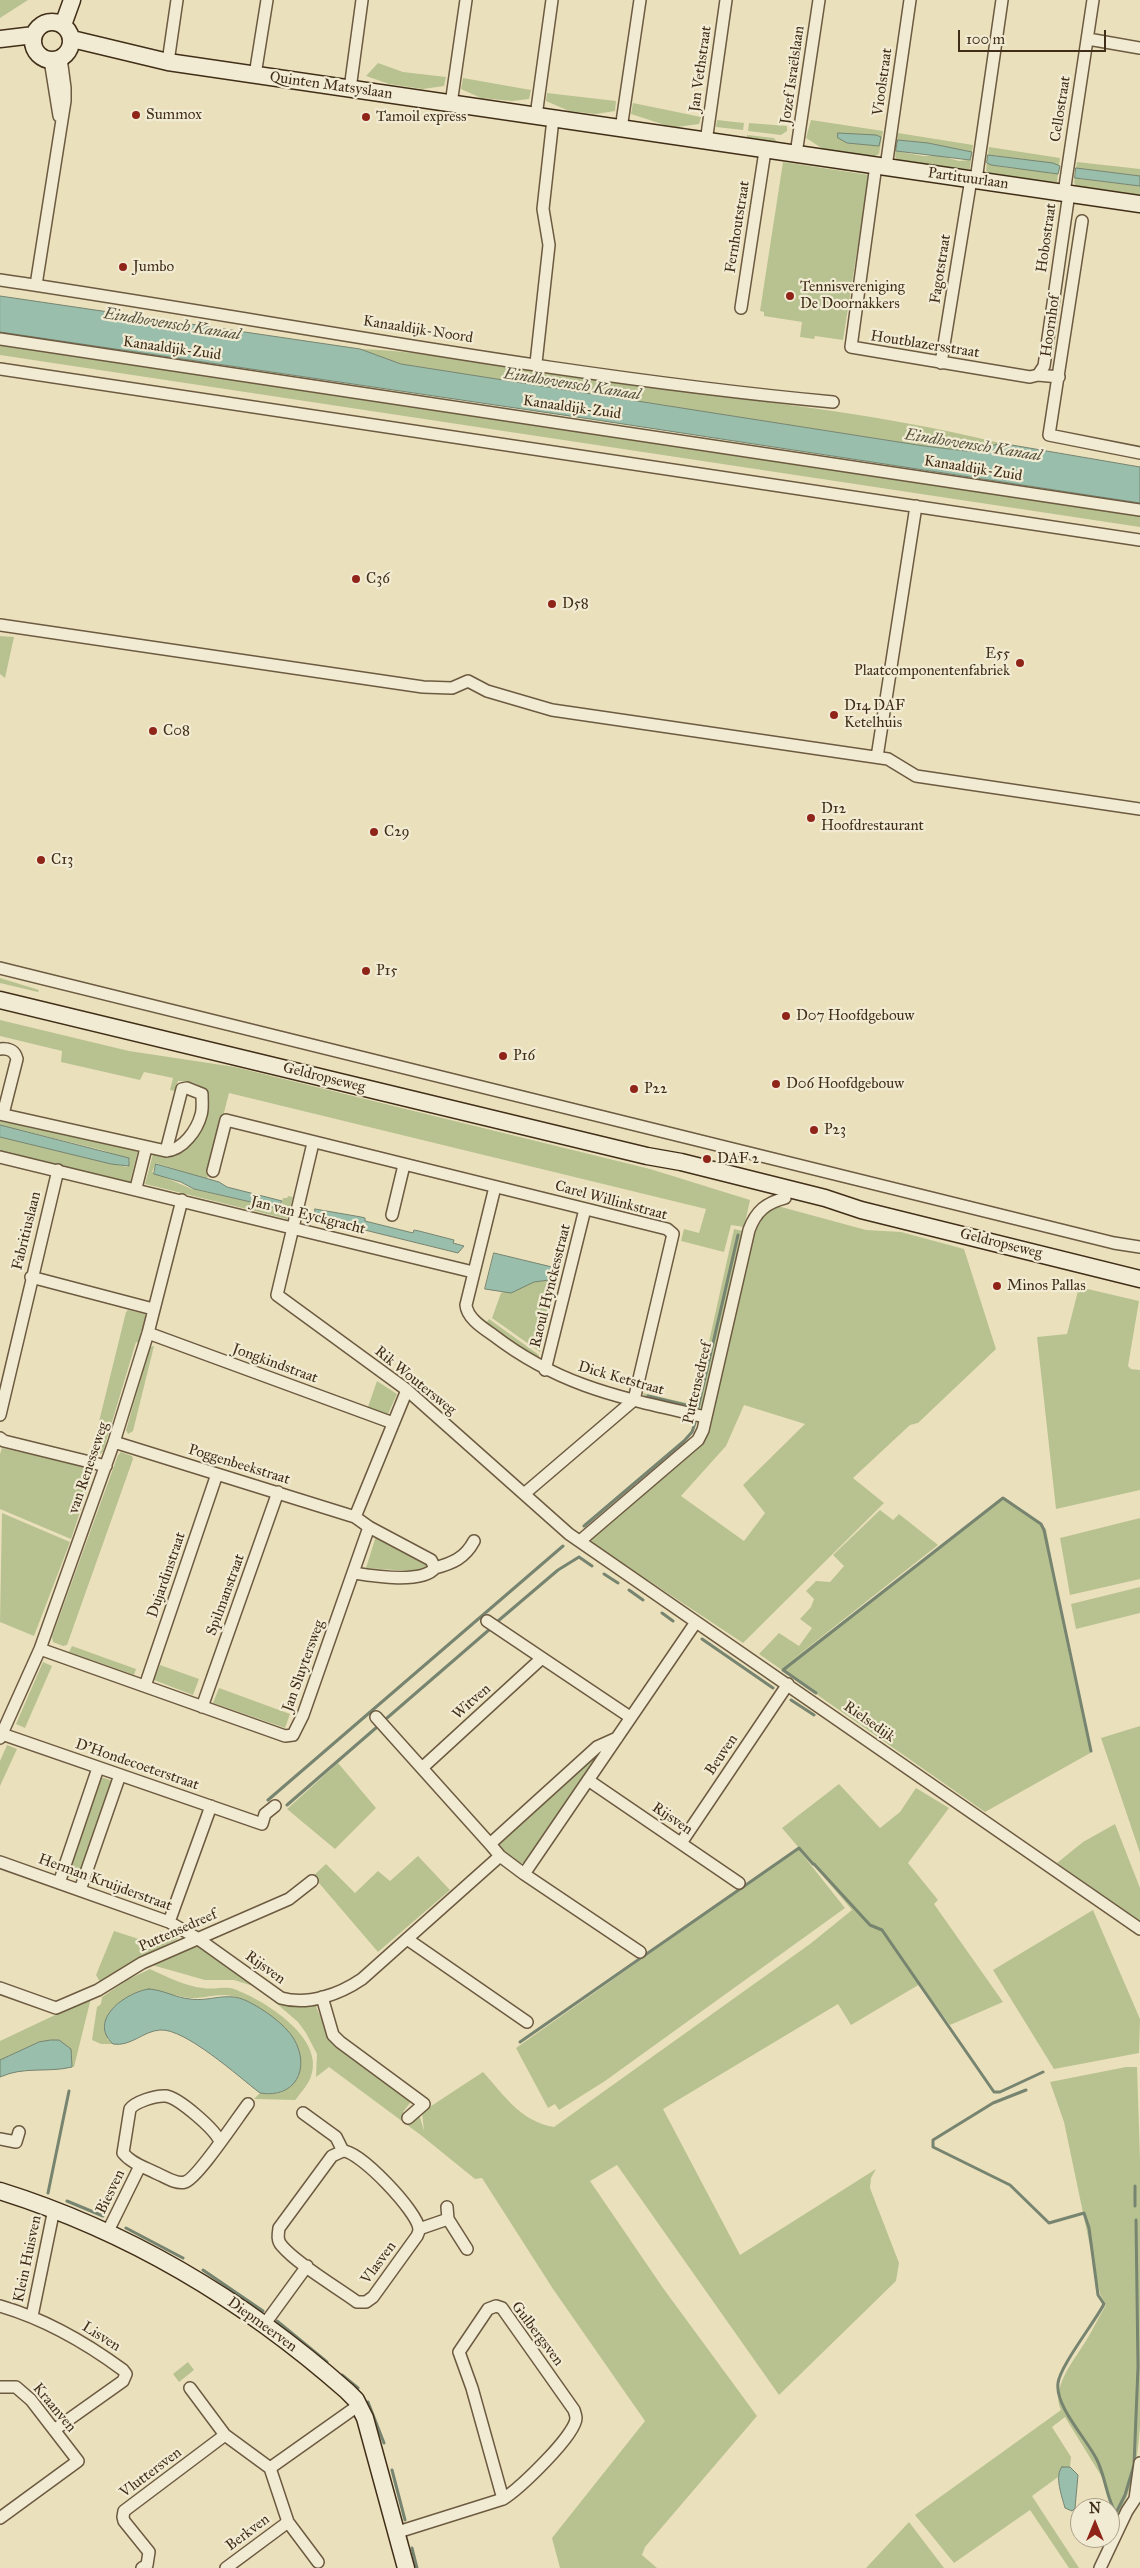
<!DOCTYPE html>
<meta charset="utf-8">
<style>
body{margin:0}
#map{position:relative;width:1140px;height:2568px;overflow:hidden;background:#ebe0bc;font-family:"IM FELL Great Primer",serif}
canvas{display:block}
.north{position:absolute;left:1070px;top:2498px;width:50px;height:50px;box-sizing:border-box;background:#f2ebd3;border:1px solid #ab9f88;border-radius:50%;rotate:0deg;font-size:14px;font-weight:700;line-height:20px;text-align:center;color:#412e18}
.north::after{content:'';display:block;margin:auto;width:18px;height:22px;background:#8f2418;clip-path:polygon(50% 0,100% 100%,50% 72%,0 100%)}
.scale{position:absolute;left:958px;top:30px;width:148px;height:22px;box-sizing:border-box;border:2px solid #412e18;border-top:0;padding-left:6px;font-size:15px;line-height:18px;white-space:nowrap;color:#412e18;-webkit-text-stroke:4px #f2ebd3;paint-order:stroke}
</style>
<div id="map">
<canvas width="1140" height="2568"></canvas>
<div class="north">N</div>
<div class="scale">100 m</div>
</div>
<script>
const context = document.querySelector('canvas').getContext('2d');
context.lineJoin = 'round';
function fillPath(path, color) {
  context.fillStyle = color;
  context.fill(path, 'evenodd');
}
function stroke(path, color, width, dash) {
  context.strokeStyle = color;
  context.lineWidth = width;
  context.lineCap = dash ? 'butt' : 'round';
  context.setLineDash(dash || []);
  context.stroke(path);
}
function write(font, color, halo, rows, align = 'center') {
  context.font = font + ' "IM FELL Great Primer",serif';
  context.lineWidth = 4.5;
  context.setLineDash([]);
  context.textBaseline = 'middle';
  context.strokeStyle = halo;
  context.fillStyle = color;
  for (const [text, x, y, turn = 0] of rows) {
    context.save();
    context.translate(x, y);
    context.rotate((+turn || 0) * Math.PI / 180);
    context.textAlign = isNaN(turn) ? turn : align;
    if (halo) context.strokeText(text, 0, 0);
    context.fillText(text, 0, 0);
    context.restore();
  }
}
fillPath(new Path2D(`
 M 0,0 L 28,0 L 0,18 Z
 M 378,63 L 403,72 L 446,77 L 444,86 L 423,89 L 389,84 L 366,76 Z
 M 463,78 L 531,90 L 529,99 L 512,101 L 481,98 L 461,89 Z
 M 547,93 L 616,101 L 615,111 L 596,114 L 569,111 L 546,101 Z
 M 633,103 L 701,117 L 699,124 L 677,127 L 665,125 L 631,114 Z
 M 717,120 L 744,123 L 743,130 L 716,127 Z
 M 811,120 L 883,131 L 879,154 L 873,157 L 831,154 L 806,138 ZM 837,136 L 879,146 L 847,143 Z
 M 749,123 L 787,126 L 787,131 L 781,135 L 748,131 Z
 M 898,133 L 973,145 L 970,168 L 967,171 L 897,161 L 895,156 ZM 898,140 L 928,143 L 971,152 L 970,160 L 959,161 L 941,156 L 923,156 L 896,151 Z
 M 747,135 L 774,138 L 779,144 L 746,142 Z
 M 989,147 L 1060,158 L 1057,182 L 1054,184 L 988,174 L 986,170 ZM 992,155 L 1043,163 L 1054,174 L 1036,169 L 1009,168 L 991,165 Z
 M 783,162 L 869,175 L 843,340 L 815,336 L 814,339 L 800,337 L 802,322 L 764,316 L 764,312 L 760,311 Z
 M 1077,162 L 1140,169 L 1140,176 L 1076,168 L 1080,179 L 1140,186 L 1140,201 L 1076,187 L 1074,182 Z
 M 0,343 L 1140,514 L 1140,527 L 0,355 Z
 M 360,349 C 441,352 520,371 600,381 C 733,398 869,411 1000,443 L 975,452 L 924,446 L 401,364 Z
 M 0,636 L 14,637 L 5,678 L 0,674 Z
 M 0,978 L 39,990 L 38,992 L 0,983 Z
 M 0,1020 L 129,1051 L 235,1067 L 650,1169 L 750,1200 L 744,1227 L 731,1225 L 724,1252 L 681,1241 L 684,1229 L 699,1233 L 706,1209 L 229,1093 L 207,1179 L 156,1163 L 152,1172 L 192,1189 L 277,1208 L 281,1206 L 283,1198 L 287,1198 L 288,1196 L 293,1197 L 287,1219 L 145,1184 L 153,1154 C 160,1156 168,1158 176,1155 C 204,1143 232,1079 178,1081 L 175,1091 L 170,1090 L 173,1078 L 144,1072 L 140,1080 L 61,1062 L 62,1051 L 0,1036 Z
 M 0,1115 L 138,1150 L 130,1182 L 0,1151 L 0,1137 L 127,1167 L 130,1160 L 102,1150 L 0,1125 Z
 M 774,1205 L 866,1230 L 901,1232 L 964,1249 L 996,1349 L 918,1423 L 910,1425 L 853,1478 L 884,1503 L 743,1643 L 592,1543 L 591,1539 L 604,1525 L 698,1447 L 706,1436 L 755,1224 ZM 744,1405 L 805,1424 L 743,1485 L 765,1513 L 744,1541 L 681,1496 L 726,1446 Z
 M 734,1229 L 743,1231 L 702,1410 L 699,1411 L 645,1398 L 643,1393 L 695,1405 Z
 M 554,1262 L 562,1264 L 540,1352 L 492,1318 L 501,1293 L 534,1282 L 549,1280 Z
 M 1079,1287 L 1139,1301 L 1128,1366 L 1131,1369 L 1140,1370 L 1140,1490 L 1056,1509 L 1037,1337 L 1067,1334 Z
 M 128,1310 L 145,1314 L 147,1319 L 140,1343 L 136,1342 L 103,1452 L 100,1454 L 92,1450 L 126,1312 Z
 M 489,1319 L 539,1355 L 538,1361 L 485,1324 Z
 M 154,1346 L 133,1431 L 128,1434 L 126,1430 L 150,1347 Z
 M 377,1381 L 397,1394 L 388,1414 L 368,1407 Z
 M 2,1448 L 92,1468 L 93,1473 L 71,1539 L 0,1509 L 0,1454 Z
 M 121,1452 L 132,1456 L 133,1459 L 67,1645 L 63,1646 L 53,1642 L 52,1637 L 118,1455 Z
 M 1004,1497 L 1046,1529 L 1071,1663 L 1092,1752 L 985,1812 L 759,1654 L 779,1633 L 799,1646 L 812,1628 L 800,1619 L 811,1607 L 814,1599 L 806,1591 L 816,1581 L 830,1582 L 844,1566 L 833,1555 L 880,1510 L 893,1520 L 899,1514 L 938,1545 L 782,1668 Z
 M 2,1513 L 70,1542 L 34,1636 L 0,1622 Z
 M 1140,1518 L 1140,1579 L 1070,1595 L 1060,1538 Z
 M 376,1536 L 428,1564 L 427,1572 L 366,1568 Z
 M 1140,1587 L 1140,1613 L 1076,1629 L 1071,1604 Z
 M 72,1646 L 136,1669 L 134,1675 L 69,1652 Z
 M 43,1662 L 52,1666 L 25,1728 L 16,1724 Z
 M 160,1665 L 199,1679 L 193,1695 L 154,1680 Z
 M 219,1688 L 290,1714 L 285,1728 L 213,1703 Z
 M 1140,1726 L 1140,1853 L 1101,1738 Z
 M 7,1745 L 17,1749 L 0,1786 L 0,1761 Z
 M 600,1749 L 603,1749 L 527,1863 L 517,1863 L 500,1849 L 499,1844 Z
 M 338,1763 L 376,1808 L 335,1849 L 287,1809 Z
 M 101,1777 L 113,1781 L 79,1880 L 66,1875 Z
 M 839,1784 L 880,1828 L 900,1812 L 916,1788 L 949,1808 L 908,1863 L 938,1900 L 934,1904 L 1003,2002 L 950,2025 L 920,1984 L 851,2025 L 838,2004 L 663,2109 L 740,2255 L 876,2169 L 871,2178 L 870,2188 L 899,2263 L 896,2281 L 779,2395 L 617,2165 L 590,2181 L 663,2288 L 757,2416 L 645,2547 L 642,2555 L 657,2568 L 560,2568 L 552,2538 L 645,2421 L 553,2289 L 482,2178 L 475,2179 L 422,2136 L 329,2067 L 316,2077 L 317,2054 L 306,2033 L 298,2022 L 254,1984 L 315,2004 L 329,2037 L 409,2097 L 410,2103 L 403,2112 L 411,2120 L 419,2114 L 424,2131 L 422,2112 L 483,2072 C 505,2096 520,2121 554,2127 L 810,1944 L 852,1910 L 782,1828 Z
 M 1115,1824 L 1140,1888 L 1140,1922 L 1057,1863 L 1083,1842 Z
 M 798,1849 L 845,1908 L 605,2081 L 559,2110 L 555,2104 L 548,2108 L 516,2048 Z
 M 418,1856 L 450,1890 L 378,1952 L 313,1876 L 326,1864 L 355,1893 L 378,1871 L 390,1881 Z
 M 1093,1910 L 1140,2019 L 1139,2053 L 1054,2069 L 993,1970 Z
 M 114,1931 L 154,1944 L 160,1931 L 176,1936 L 178,1939 L 131,1962 L 100,1982 L 96,1975 Z
 M 198,1943 L 249,1981 L 253,1986 L 234,1980 L 205,1980 L 152,1965 Z
 M 150,1969 C 167,1977 185,1986 203,1988 C 213,1990 224,1986 234,1989 C 264,2000 328,2039 310,2079 C 307,2086 301,2092 297,2098 L 295,2100 L 254,2099 L 260,2093 C 287,2098 292,2085 301,2064 C 299,2055 298,2045 293,2038 C 281,2020 246,1996 225,1995 C 204,1995 198,2002 175,1995 L 107,2039 L 113,2044 L 101,2044 L 92,2040 L 97,2007 L 101,2004 L 102,1997 L 129,1979 Z
 M 91,1998 L 74,2067 L 72,2067 L 72,2055 L 39,2042 L 0,2060 L 0,2041 Z
 M 1126,2067 L 1137,2067 L 1140,2159 L 1140,2427 C 1137,2462 1134,2488 1116,2519 L 1105,2482 L 1065,2417 L 1052,2427 L 1071,2457 L 1070,2467 L 1062,2467 L 1058,2477 L 1032,2496 L 1079,2568 L 1069,2568 L 1030,2510 L 954,2563 L 915,2515 L 1061,2410 C 1050,2387 1076,2358 1087,2339 C 1094,2328 1099,2316 1106,2305 L 1100,2294 L 1064,2122 L 1050,2082 Z
 M 188,2362 L 194,2370 L 179,2382 L 173,2374 Z
 M 909,2522 L 944,2568 L 866,2568 Z`), '#b8c290');
const water = new Path2D(`
 M 838,133 L 876,135 L 881,137 L 879,146 L 847,143 L 838,138 Z
 M 898,140 L 928,143 L 972,152 L 970,160 L 896,151 Z
 M 988,155 L 1053,163 L 1060,166 L 1058,174 L 991,165 L 987,163 Z
 M 1076,168 L 1140,176 L 1140,186 L 1075,178 Z
 M 0,296 L 360,349 L 401,364 L 924,446 L 975,452 L 1000,443 L 1140,467 L 1140,503 L 597,420 L 0,332 Z
 M 0,1125 L 129,1158 L 129,1166 L 111,1164 L 0,1137 Z
 M 156,1164 L 219,1182 L 227,1187 L 282,1201 L 277,1208 L 194,1189 L 181,1182 L 154,1174 Z
 M 315,1209 L 361,1217 L 365,1218 L 365,1221 L 413,1233 L 414,1230 L 419,1231 L 454,1240 L 453,1243 L 464,1246 L 458,1253 L 316,1218 Z
 M 494,1253 L 552,1267 L 549,1280 L 534,1282 L 511,1293 L 485,1289 Z
 M 149,1989 C 164,1990 176,1998 190,1999 C 211,2002 226,1991 247,2001 C 262,2008 285,2024 294,2039 C 311,2069 295,2099 260,2093 C 239,2077 185,2028 160,2030 C 143,2031 131,2047 113,2044 C 87,2020 126,1992 149,1989 Z
 M 51,2040 L 59,2040 L 71,2049 L 72,2067 C 48,2073 24,2066 0,2077 L 0,2060 L 39,2042 Z
 M 1062,2467 L 1070,2467 L 1078,2475 L 1075,2508 L 1072,2511 L 1065,2508 C 1062,2497 1054,2475 1062,2467 Z`);
fillPath(water, '#99beab');
stroke(water, '#768470', 1);
stroke(new Path2D(`
 M 648,1396 L 698,1408 L 738,1235
 M 584,1526 L 684,1441 L 692,1432 L 695,1423
 M 604,1574 L 618,1583
 M 629,1590 L 643,1600
 M 662,1613 L 673,1621
 M 498,1621 L 558,1570 L 579,1557 L 592,1566
 M 702,1639 L 773,1688
 M 816,1693 L 783,1670 L 1003,1498 L 1041,1524 L 1044,1530 L 1091,1751
 M 791,1700 L 814,1715
 M 387,1718 L 490,1629
 M 268,1800 L 563,1546
 M 287,1805 L 377,1727
 M 814,1864 L 870,1925 L 882,1930 L 994,2092 L 1000,2092 L 1043,2072
 M 520,2042 L 799,1848 L 813,1864
 M 1026,2090 L 993,2103 L 933,2140 L 933,2147 L 1010,2185 L 1049,2223 L 1084,2213 L 1089,2228 L 1098,2295 L 1104,2304 C 1094,2323 1060,2366 1058,2383 C 1055,2407 1087,2439 1097,2460 C 1105,2476 1106,2494 1114,2510 L 1117,2511 L 1125,2495 L 1134,2465 L 1138,2367 L 1136,2220
 M 1135,2186 L 1135,2206
 M 48,2193 L 69,2091
 M 67,2201 L 103,2216
 M 126,2228 L 183,2258
 M 203,2270 L 263,2311
 M 277,2321 L 327,2362
 M 342,2375 L 358,2388
 M 368,2402 L 384,2443
 M 392,2470 L 405,2520
 M 412,2548 L 417,2568`), '#768470', 3);
const street = new Path2D(`
 M 1088,39 L 1140,48
 M 50,60 L 59,116
 M 168,62 L 177,0
 M 255,75 L 267,0
 M 350,89 L 362,0
 M 451,104 L 466,0
 M 536,116 L 552,0
 M 621,129 L 640,0
 M 706,142 L 726,0
 M 796,154 L 819,0
 M 876,165 L 851,347 L 1030,377 L 1038,375 L 1059,377
 M 886,167 L 910,0
 M 976,180 L 1002,0
 M 1064,193 L 1093,0
 M 1082,221 L 1049,435 L 1140,453
 M 0,280 C 277,321 554,376 833,402
 M 36,285 L 65,101 L 65,88 L 61,58
 M 741,308 L 765,151
 M 0,339 L 1140,510
 M 536,363 L 549,245 L 543,209 L 553,119
 M 941,363 L 971,179
 M 0,369 L 1140,540
 M 1038,375 L 1044,366 L 1069,193
 M 0,625 L 423,687 L 452,688 L 468,681 L 487,691 L 552,710 L 888,759 L 916,776 L 1140,809
 M 877,757 L 916,506
 M 0,968 L 1114,1243 L 1140,1247
 M 0,1049 C 9,1048 15,1051 17,1059 L 3,1114
 M 187,1088 L 202,1094 C 202,1101 203,1109 201,1115 C 197,1130 183,1150 166,1151 L 182,1089 Z
 M 0,1114 L 166,1151
 M 313,1143 L 277,1295 L 407,1390 L 569,1534 L 1140,1929
 M 0,1157 L 473,1272
 M 213,1171 L 226,1120 L 667,1229 L 673,1234 L 634,1400 L 524,1494
 M 495,1187 L 466,1305 C 467,1318 483,1328 493,1335 C 562,1388 624,1398 705,1417
 M 136,1188 L 146,1148
 M 392,1215 L 404,1165
 M 31,1277 L 153,1309
 M 148,1333 L 393,1423
 M 545,1370 L 585,1209
 M 0,1415 L 58,1170
 M 0,1438 L 4,1441 L 106,1466
 M 114,1442 L 355,1517
 M 580,1541 L 698,1440 L 703,1430 L 749,1230 C 756,1211 766,1203 785,1198
 M 435,1568 C 453,1563 465,1558 474,1541
 M 354,1573 C 373,1576 422,1584 435,1568 L 431,1560 L 369,1527
 M 487,1621 L 542,1658
 M 40,1649 L 285,1736 L 293,1735 L 303,1715 L 369,1527 L 355,1517 L 407,1390
 M 145,1686 L 217,1474
 M 202,1707 L 278,1492
 M 376,1717 L 490,1844
 M 2,1734 L 262,1824 L 265,1814 L 275,1806
 M 0,1738 L 40,1649 L 114,1442 L 148,1333 L 182,1200
 M 617,1738 L 597,1747 L 490,1844 L 500,1856 L 524,1874 L 640,1952
 M 422,1768 L 542,1658 L 630,1717
 M 588,1780 L 739,1883
 M 681,1843 L 788,1684
 M 0,1862 L 169,1922 L 197,1938 L 281,1998 C 308,2006 340,1994 362,1979 L 500,1856
 M 524,1874 L 696,1622
 M 59,1883 L 98,1768
 M 80,1890 L 120,1775
 M 169,1922 L 211,1806
 M 407,1939 L 527,2022
 M 0,1988 L 56,2008 L 98,1990 L 142,1963 L 289,1899 L 312,1881
 M 322,1997 L 333,2035 L 340,2042 L 424,2104 L 408,2118
 M 303,2113 L 336,2137 L 343,2151
 M 0,2139 L 16,2142 L 19,2132
 M 220,2142 C 216,2130 179,2098 166,2096 C 156,2095 135,2102 130,2109 L 123,2153 C 131,2163 144,2167 156,2173 C 164,2176 176,2185 185,2182 C 197,2179 238,2117 248,2104
 M 343,2151 C 360,2151 418,2212 419,2229 C 419,2231 418,2234 417,2236 L 373,2297 L 366,2302 L 357,2302 C 338,2288 297,2264 282,2246 C 277,2241 278,2235 279,2228 L 332,2156 Z
 M 447,2207 L 448,2219 L 467,2249
 M 419,2229 L 448,2219
 M 108,2231 L 140,2166
 M 0,2306 C 45,2319 85,2342 123,2370 L 126,2374 L 123,2381 L 54,2430
 M 496,2306 L 502,2308 L 574,2410 C 575,2413 576,2416 576,2418 C 576,2435 519,2489 503,2499 L 472,2388 L 459,2352 L 488,2309 Z
 M 32,2316 L 54,2209
 M 264,2325 L 307,2266
 M 0,2387 L 16,2387 L 31,2400 L 78,2461 L 0,2518
 M 190,2388 L 225,2435
 M 288,2522 L 318,2562
 M 398,2532 L 503,2499
 M 142,2568 L 147,2565 L 149,2552 L 124,2521 L 123,2517 L 124,2511 L 225,2435 L 270,2468 L 359,2405
 M 226,2568 L 288,2522 L 270,2468
 M 1100,2568 L 1127,2511 L 1135,2499 L 1140,2463`);
const secondary = new Path2D(`
 M33 41a19 19 0 1 1 38 0a19 19 0 1 1-38 0Z
 M 63,25 L 72,0
 M 0,39 L 34,35
 M 72,39 L 168,62 L 1140,204
 M 0,1000 L 647,1156 L 681,1162 L 825,1198 L 861,1210 L 1140,1279
 M 0,2191 C 131,2232 244,2300 347,2391 L 356,2400 L 365,2418 L 406,2568`);
stroke(street, '#6c5a41', 14);
stroke(secondary, '#412e18', 19);
stroke(street, '#f2ebd3', 11);
stroke(secondary, '#f2ebd3', 16);
for (const [x, y, r, color] of [
 [136,115,5,"#8f2418"],
 [366,117,5,"#8f2418"],
 [123,267,5,"#8f2418"],
 [790,296,5,"#8f2418"],
 [356,579,5,"#8f2418"],
 [552,604,5,"#8f2418"],
 [1020,663,5,"#8f2418"],
 [834,715,5,"#8f2418"],
 [153,731,5,"#8f2418"],
 [811,818,5,"#8f2418"],
 [374,832,5,"#8f2418"],
 [41,860,5,"#8f2418"],
 [366,971,5,"#8f2418"],
 [786,1016,5,"#8f2418"],
 [503,1056,5,"#8f2418"],
 [776,1084,5,"#8f2418"],
 [634,1089,5,"#8f2418"],
 [814,1130,5,"#8f2418"],
 [707,1159,5,"#8f2418"],
 [997,1286,5,"#8f2418"]
]) {
  const dot = new Path2D();
  dot.arc(x, y, r, 0, 2 * Math.PI);
  context.fillStyle = color;
  context.fill(dot);
  stroke(dot, '#f2ebd3', 2);
}
write('15px', '#412e18', '#f2ebd3', [
 ["Jan Vethstraat",701,69,-82],
 ["Jozef Israëlslaan",793,75,-82],
 ["Vioolstraat",883,82,-82],
 ["Quinten Matsyslaan",331,86,8],
 ["Cellostraat",1061,109,-81],
 ["Partituurlaan",968,179,8],
 ["Fernhoutstraat",738,227,-81],
 ["Hobostraat",1047,238,-82],
 ["Fagotstraat",941,269,-81],
 ["Hoornhof",1051,326,-82],
 ["Kanaaldijk-Noord",418,330,9],
 ["Houtblazersstraat",925,345,9],
 ["Kanaaldijk-Zuid",172,349,8],
 ["Kanaaldijk-Zuid",572,408,8],
 ["Kanaaldijk-Zuid",973,469,9],
 ["Geldropseweg",324,1078,14],
 ["Carel Willinkstraat",611,1201,15],
 ["Jan van Eyckgracht",308,1216,14],
 ["Fabritiuslaan",27,1231,-76],
 ["Geldropseweg",1001,1244,14],
 ["Raoul Hynckesstraat",551,1286,-76],
 ["Jongkindstraat",275,1364,20],
 ["Dick Ketstraat",621,1379,16],
 ["Rik Woutersweg",415,1381,39],
 ["Puttensedreef",698,1383,-77],
 ["Poggenbeekstraat",239,1465,17],
 ["van Renesseweg",89,1468,-71],
 ["Dujardinstraat",167,1575,-71],
 ["Spilmanstraat",226,1595,-70],
 ["Jan Sluytersweg",304,1666,-70],
 ["Witven",472,1702,-42],
 ["Rielsedijk",869,1722,35],
 ["Beuven",722,1755,-56],
 ["D'Hondecoeterstraat",137,1765,19],
 ["Rijsven",672,1819,34],
 ["Herman Kruijderstraat",105,1883,20],
 ["Puttensedreef",178,1931,-24],
 ["Rijsven",265,1968,36],
 ["Biesven",111,2192,-64],
 ["Klein Huisven",28,2259,-78],
 ["Vlasven",379,2263,-54],
 ["Diepmeerven",262,2325,36],
 ["Gulbergsven",537,2334,53],
 ["Lisven",101,2337,32],
 ["Kraanven",54,2408,50],
 ["Vluttersven",151,2473,-37],
 ["Berkven",248,2533,-37]
]);
write('15px', '#412e18', '#f2ebd3', [
 ["Summox",146,115],
 ["Tamoil express",376,117],
 ["Jumbo",133,267],
 ["Tennisvereniging",800,287],
 ["De Doornakkers",800,304],
 ["C36",366,579],
 ["D58",562,604],
 ["E55",1010,654,"right"],
 ["Plaatcomponentenfabriek",1010,671,"right"],
 ["D14 DAF",844,706],
 ["Ketelhuis",844,723],
 ["C08",163,731],
 ["D12",821,809],
 ["Hoofdrestaurant",821,826],
 ["C29",384,832],
 ["C13",51,860],
 ["P15",376,971],
 ["D07 Hoofdgebouw",796,1016],
 ["P16",513,1056],
 ["D06 Hoofdgebouw",786,1084],
 ["P22",644,1089],
 ["P23",824,1130],
 ["DAF 2",717,1159],
 ["Minos Pallas",1007,1286]
], 'left');
write('italic 16px', '#57523d', '#f2ebd3', [
 ["Eindhovensch Kanaal",172,325,9],
 ["Eindhovensch Kanaal",572,385,9],
 ["Eindhovensch Kanaal",973,446,9]
]);
</script>
